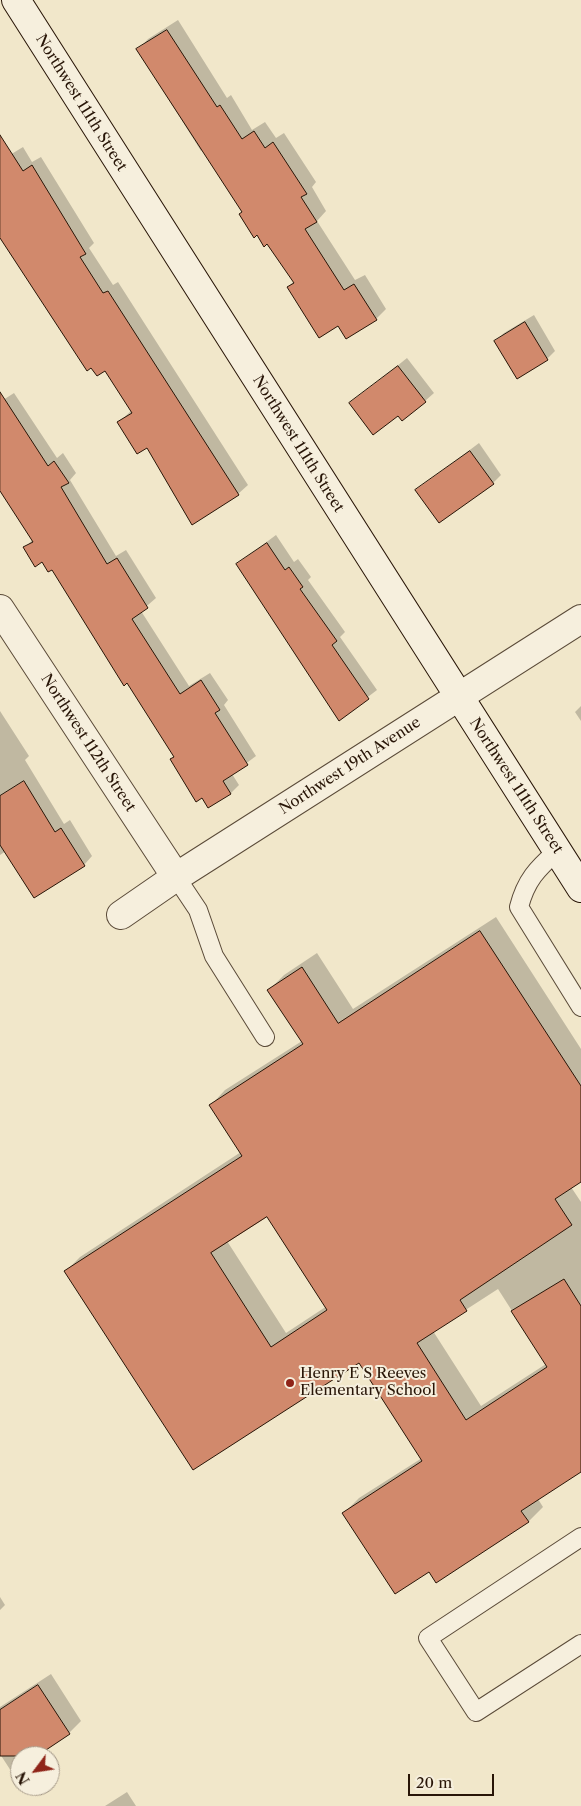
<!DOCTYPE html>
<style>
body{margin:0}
#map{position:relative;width:581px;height:1806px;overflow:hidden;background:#f1e7ca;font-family:"Libre Caslon Text",serif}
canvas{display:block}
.north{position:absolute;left:10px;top:1746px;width:50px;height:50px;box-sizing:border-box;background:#f6efdd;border:1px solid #a49887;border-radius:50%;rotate:239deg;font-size:14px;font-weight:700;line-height:20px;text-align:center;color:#281507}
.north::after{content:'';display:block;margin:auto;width:18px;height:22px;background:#8f2418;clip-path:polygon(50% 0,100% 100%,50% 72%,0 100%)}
.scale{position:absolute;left:408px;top:1774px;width:86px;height:22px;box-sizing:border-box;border:2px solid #281507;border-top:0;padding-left:6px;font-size:15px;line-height:18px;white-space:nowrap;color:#281507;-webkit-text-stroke:4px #f6efdd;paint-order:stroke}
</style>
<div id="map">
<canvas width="581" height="1806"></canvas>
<div class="north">N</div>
<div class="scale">20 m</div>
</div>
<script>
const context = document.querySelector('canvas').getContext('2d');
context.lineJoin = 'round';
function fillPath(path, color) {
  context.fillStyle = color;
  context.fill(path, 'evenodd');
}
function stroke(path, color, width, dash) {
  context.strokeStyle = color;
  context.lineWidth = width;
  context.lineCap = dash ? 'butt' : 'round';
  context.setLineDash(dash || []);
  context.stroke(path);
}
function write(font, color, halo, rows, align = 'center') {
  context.font = font + ' "Libre Caslon Text",serif';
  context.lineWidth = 4;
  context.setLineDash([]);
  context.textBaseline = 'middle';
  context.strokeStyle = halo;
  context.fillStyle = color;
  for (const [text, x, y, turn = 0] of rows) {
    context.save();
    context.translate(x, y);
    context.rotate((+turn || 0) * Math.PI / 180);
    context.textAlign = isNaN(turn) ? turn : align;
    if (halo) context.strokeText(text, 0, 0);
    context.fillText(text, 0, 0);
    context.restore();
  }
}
fillPath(new Path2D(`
 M 178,20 L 227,98 L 231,95 L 252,130 L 265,122 L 276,138 L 284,133 L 316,182 L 312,187 L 326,211 L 317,221 L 355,280 L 365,275 L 386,309 L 376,319 L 339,324 L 288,287 L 294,281 L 243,212 L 203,149 L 201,151 L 138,50 L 148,39 Z
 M 23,147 L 32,162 L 41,157 L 94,243 L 89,248 L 113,285 L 118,282 L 248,485 L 238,494 L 147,446 L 119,422 L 132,410 L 105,369 L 0,227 L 0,161 Z
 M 534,315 L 555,351 L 547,359 L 496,341 L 504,333 Z
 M 407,358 L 434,393 L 425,401 L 398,414 L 351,403 Z
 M 14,393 L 57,458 L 63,453 L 76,473 L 70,480 L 116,556 L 126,550 L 156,598 L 141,611 L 189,686 L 210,673 L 228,700 L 224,705 L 256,756 L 232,774 L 239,785 L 231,793 L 209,807 L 171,760 L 175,756 L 52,568 L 25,548 L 33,539 L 0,489 L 0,402 Z
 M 479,443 L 501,475 L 493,483 L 417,490 Z
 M 276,535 L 294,562 L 298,559 L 311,577 L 308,580 L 345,632 L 340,637 L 377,690 L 339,719 L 237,564 Z
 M 581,706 L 581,721 L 575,712 Z
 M 0,711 L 29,756 L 25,760 L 64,824 L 70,820 L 92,856 L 84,865 L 6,851 L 0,855 Z
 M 496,917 L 581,1049 L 581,1181 L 571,1187 L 581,1202 L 581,1471 L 538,1499 L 543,1507 L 528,1522 L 430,1570 L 344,1513 L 359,1498 L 422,1458 L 359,1362 L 194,1469 L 66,1271 L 80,1257 L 241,1152 L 211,1105 L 225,1090 L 302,1041 L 269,990 L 284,975 L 317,953 L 353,1009 ZM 267,1215 L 327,1306 L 286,1333 L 227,1241 ZM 498,1289 L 546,1364 L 481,1406 L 433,1331 Z
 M 0,1597 L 5,1605 L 0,1610 Z
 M 51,1674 L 81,1721 L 69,1733 L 34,1756 L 20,1756 L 20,1765 L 11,1771 L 0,1754 L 0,1707 Z
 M 127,1792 L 136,1806 L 105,1806 Z`), '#0003');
const building = new Path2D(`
 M 167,30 L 217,107 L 220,105 L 242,139 L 254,131 L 265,148 L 273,142 L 307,194 L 301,197 L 317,222 L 305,229 L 344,290 L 354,284 L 377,320 L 346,339 L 338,326 L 319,338 L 287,287 L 294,283 L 267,244 L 264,247 L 257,235 L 254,238 L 239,214 L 242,212 L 136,49 Z
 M 0,135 L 23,171 L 32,165 L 86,254 L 80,257 L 103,293 L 108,291 L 239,495 L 192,525 L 147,448 L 137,454 L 117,422 L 132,413 L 105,371 L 97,376 L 91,368 L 87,371 L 0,238 Z
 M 525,322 L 548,360 L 517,379 L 494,341 Z
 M 398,366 L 426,402 L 402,421 L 398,416 L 373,435 L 349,403 Z
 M 0,392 L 48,466 L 54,461 L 69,483 L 61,487 L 107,564 L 117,558 L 148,608 L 132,619 L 180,694 L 201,680 L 220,710 L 215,713 L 248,765 L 223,781 L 231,794 L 208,808 L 202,798 L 196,802 L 170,759 L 174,757 L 127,683 L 124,686 L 52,570 L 48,572 L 42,562 L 35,567 L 23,547 L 33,542 L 0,491 Z
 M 470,451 L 494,484 L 439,523 L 415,490 Z
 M 267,543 L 285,570 L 289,567 L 303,587 L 300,589 L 337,641 L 332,645 L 369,699 L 339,721 L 236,564 Z
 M 24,781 L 55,832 L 61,828 L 85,866 L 34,898 L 0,845 L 0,796 Z
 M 480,931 L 581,1086 L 581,1182 L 555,1199 L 572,1225 L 460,1300 L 467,1311 L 417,1343 L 466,1420 L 547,1367 L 511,1311 L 564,1279 L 581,1306 L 581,1472 L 521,1511 L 529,1522 L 436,1583 L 429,1572 L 395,1594 L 342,1513 L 422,1461 L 359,1363 L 193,1470 L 64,1271 L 242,1156 L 209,1105 L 303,1044 L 267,990 L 302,967 L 338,1023 ZM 267,1217 L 327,1310 L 271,1347 L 211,1253 Z
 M 38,1685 L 70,1734 L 37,1756 L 0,1756 L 0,1710 Z`);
fillPath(building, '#d1896c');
stroke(building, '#281507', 1);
const lane = new Path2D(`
 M 557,851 C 537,869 526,880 519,907 L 581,1007
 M 176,877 L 198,910 L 214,956 L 265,1037
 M 581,1537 L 428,1638 L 476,1712 L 581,1644`);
const street = new Path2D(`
 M 0,609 L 176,877
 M 121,915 L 176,877 L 581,619`);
const secondary = new Path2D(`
 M 16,0 L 581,888`);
stroke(lane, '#5a4a38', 20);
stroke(street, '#5a4a38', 30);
stroke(secondary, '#281507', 30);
stroke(lane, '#f6efdd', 18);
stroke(street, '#f6efdd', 28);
stroke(secondary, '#f6efdd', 28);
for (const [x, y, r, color] of [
 [290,1383,5,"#8f2418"]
]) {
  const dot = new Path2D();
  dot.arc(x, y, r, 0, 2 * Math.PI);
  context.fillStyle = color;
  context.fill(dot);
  stroke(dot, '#f6efdd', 2);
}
write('15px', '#281507', '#f6efdd', [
 ["Northwest 111th Street",81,103,58],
 ["Northwest 111th Street",298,444,58],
 ["Northwest 112th Street",88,743,57],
 ["Northwest 19th Avenue",350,766,-33],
 ["Northwest 111th Street",516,786,57]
]);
write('15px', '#281507', '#f6efdd', [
 ["Henry E S Reeves",300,1374],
 ["Elementary School",300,1391]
], 'left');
</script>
